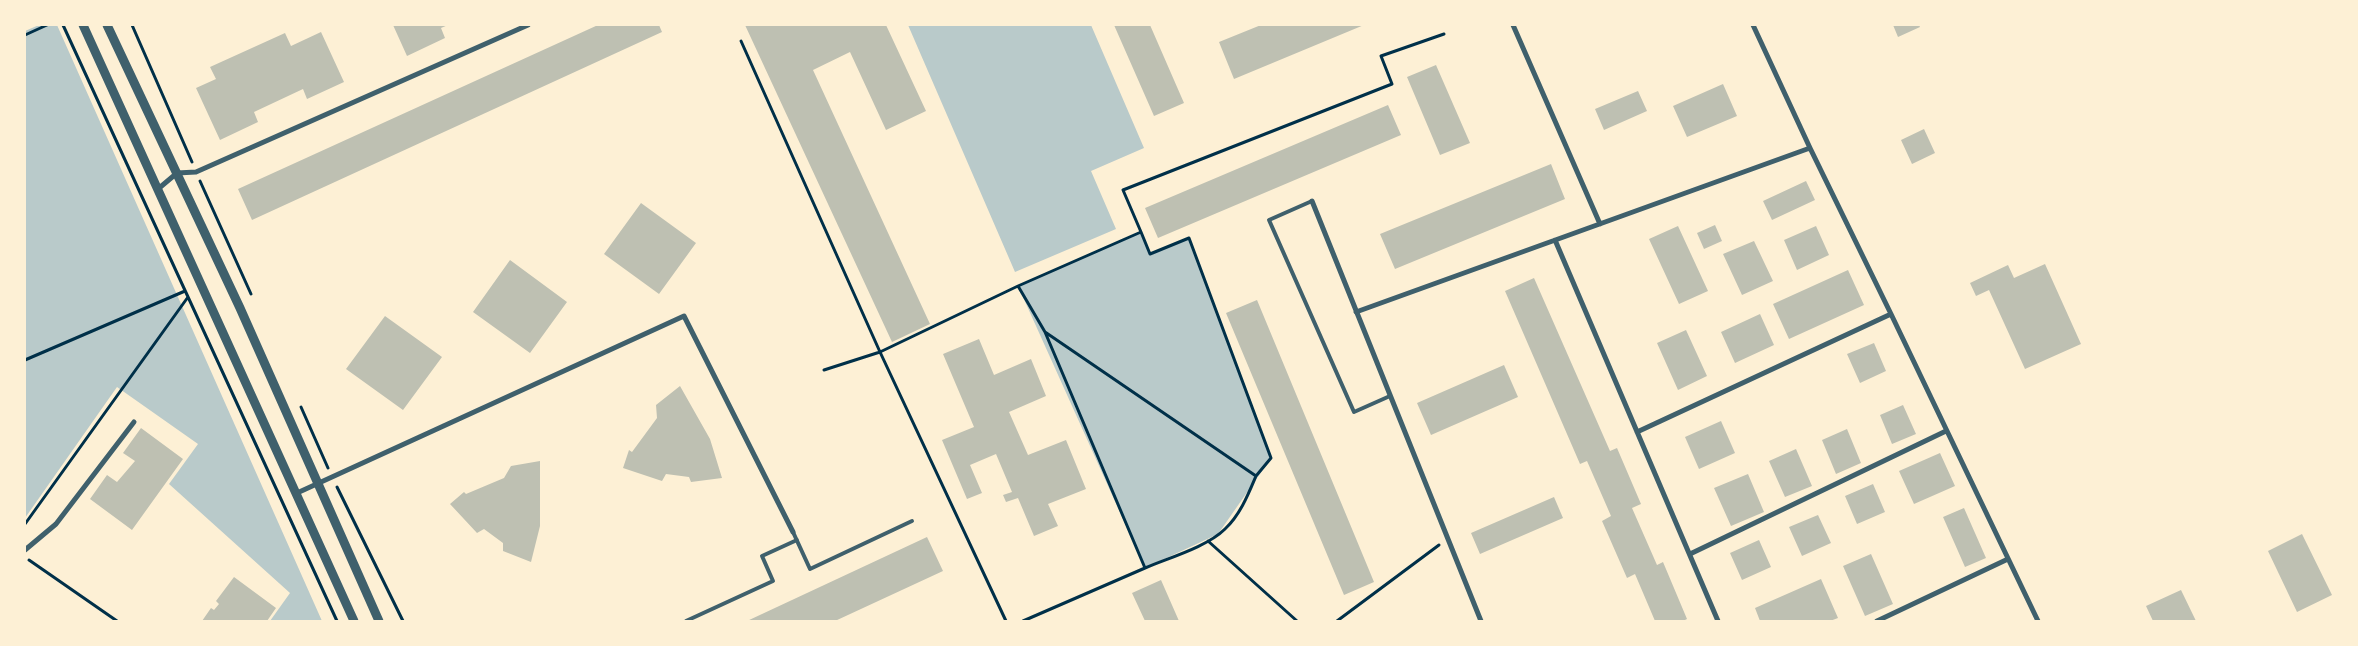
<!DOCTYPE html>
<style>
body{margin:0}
#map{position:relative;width:2358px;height:646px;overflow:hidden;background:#fdf0d5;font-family:"Open Sans",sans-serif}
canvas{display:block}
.frame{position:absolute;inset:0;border:26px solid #fdf0d5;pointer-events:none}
</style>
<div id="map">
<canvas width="2358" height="646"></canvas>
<div class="frame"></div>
</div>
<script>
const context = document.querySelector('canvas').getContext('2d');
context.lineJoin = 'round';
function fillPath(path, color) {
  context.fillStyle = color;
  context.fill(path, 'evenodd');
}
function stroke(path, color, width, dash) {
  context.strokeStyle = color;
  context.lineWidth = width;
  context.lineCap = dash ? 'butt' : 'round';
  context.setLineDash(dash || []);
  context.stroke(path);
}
fillPath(new Path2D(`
 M 39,25 L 57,25 L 322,621 L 270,621 L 290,593 L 169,484 L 198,444 L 117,387 L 25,518 L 25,31 Z
 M 908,25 L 1091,25 L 1144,148 L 1091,171 L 1116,229 L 1015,272 Z
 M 1141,232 L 1150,254 L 1189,238 L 1271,458 L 1218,534 L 1145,568 L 1018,286 Z`), '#b9caca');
fillPath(new Path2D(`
 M 393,25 L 448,25 L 441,28 L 445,38 L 407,56 Z
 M 598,25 L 659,25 L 662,32 L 252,220 L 238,189 Z
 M 745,25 L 886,25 L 926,111 L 886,130 L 850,52 L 813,70 L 930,324 L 892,342 Z
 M 1114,25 L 1150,25 L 1184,103 L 1154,116 Z
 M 1261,25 L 1364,25 L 1234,79 L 1219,42 Z
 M 1893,25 L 1919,25 L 1920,27 L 1898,37 Z
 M 321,32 L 344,82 L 307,99 L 303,89 L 254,112 L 258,122 L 220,140 L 196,88 L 216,79 L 210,67 L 285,33 L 291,46 Z
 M 1436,65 L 1470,143 L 1440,155 L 1407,77 Z
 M 1723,84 L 1737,116 L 1687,137 L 1673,106 Z
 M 1638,91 L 1647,111 L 1604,130 L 1595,109 Z
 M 1388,105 L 1401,135 L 1158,238 L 1145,208 Z
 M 1924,129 L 1935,153 L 1912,164 L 1901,140 Z
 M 1551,164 L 1565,199 L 1395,269 L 1380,234 Z
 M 1806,181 L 1815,200 L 1772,220 L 1763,201 Z
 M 641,203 L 696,243 L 659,294 L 604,254 Z
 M 1715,225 L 1722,241 L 1704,249 L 1697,233 Z
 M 1678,226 L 1708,291 L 1679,304 L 1649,239 Z
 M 1816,226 L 1829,255 L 1797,270 L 1784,240 Z
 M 1754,241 L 1773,281 L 1742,295 L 1723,254 Z
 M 510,260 L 567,302 L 530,353 L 473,312 Z
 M 2045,264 L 2081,344 L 2025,369 L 1989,290 L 1976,296 L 1970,283 L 2008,265 L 2014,278 Z
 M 1848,270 L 1864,305 L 1789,339 L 1773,304 Z
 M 1534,278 L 1610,451 L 1617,448 L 1641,504 L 1632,508 L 1657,565 L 1663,562 L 1687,619 L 1683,621 L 1655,621 L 1635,574 L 1627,578 L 1602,521 L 1611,516 L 1587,461 L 1580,464 L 1505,291 Z
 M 1257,300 L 1374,582 L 1344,595 L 1226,313 Z
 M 1760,314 L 1774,345 L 1735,363 L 1721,332 Z
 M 385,316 L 442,357 L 403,410 L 346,369 Z
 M 1686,330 L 1707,376 L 1678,390 L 1657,343 Z
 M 979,339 L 994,375 L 1031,359 L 1046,396 L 1009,412 L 1028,455 L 1066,440 L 1086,489 L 1048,504 L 1058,526 L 1034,536 L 1018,498 L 1006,502 L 1003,495 L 1012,492 L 996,454 L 970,465 L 982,493 L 967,499 L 942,440 L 974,427 L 943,354 Z
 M 1874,343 L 1886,371 L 1860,383 L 1847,354 Z
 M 1504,365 L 1518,397 L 1431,435 L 1417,403 Z
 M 680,386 L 710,439 L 722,478 L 691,482 L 689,477 L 666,474 L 662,481 L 623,468 L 629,450 L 632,452 L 657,418 L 656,405 Z
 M 1903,405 L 1916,434 L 1892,444 L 1880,415 Z
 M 1721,421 L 1735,453 L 1699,469 L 1685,437 Z
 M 141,428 L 183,459 L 132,530 L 90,499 L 107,475 L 117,482 L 135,461 L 123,453 Z
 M 1847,429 L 1861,463 L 1836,474 L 1822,440 Z
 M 1796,449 L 1812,486 L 1785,497 L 1769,461 Z
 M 1940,453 L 1955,486 L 1914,504 L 1899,471 Z
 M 540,461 L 540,526 L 531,562 L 503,551 L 503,543 L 484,529 L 477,533 L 450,504 L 464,492 L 466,494 L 504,478 L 511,466 Z
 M 1748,474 L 1764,512 L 1731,526 L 1714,488 Z
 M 1873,484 L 1885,512 L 1857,524 L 1845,496 Z
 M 1554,497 L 1563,518 L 1480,554 L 1471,533 Z
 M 1964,508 L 1986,558 L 1965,567 L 1943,517 Z
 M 1818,515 L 1831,543 L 1802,556 L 1789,527 Z
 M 2302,534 L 2332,595 L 2297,612 L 2268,551 Z
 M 927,537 L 943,571 L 835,621 L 747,621 Z
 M 1759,540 L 1771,567 L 1742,580 L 1730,553 Z
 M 1871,554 L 1893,604 L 1865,616 L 1843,566 Z
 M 234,577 L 276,608 L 267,621 L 202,621 L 211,608 L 214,610 L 219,604 L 216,601 Z
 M 1821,579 L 1838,618 L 1830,621 L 1760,621 L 1755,608 Z
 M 1161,580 L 1179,621 L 1145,621 L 1132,593 Z
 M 2181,590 L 2196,621 L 2153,621 L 2146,606 Z`), '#bec0b2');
stroke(new Path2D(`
 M 63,25 L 337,621
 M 132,25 L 192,162
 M 25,35 L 47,25
 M 741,41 L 880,352 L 1006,621
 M 200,181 L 251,294
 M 1141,232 L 1150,254 L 1189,238 L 1271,458 L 1256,476
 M 1045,332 L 1256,476 C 1248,495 1240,515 1225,529 C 1207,547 1168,558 1145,568 Z
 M 1045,332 L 1018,286 L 1141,232 L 1123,190 L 1392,84 L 1381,56 L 1444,34
 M 25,360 L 185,291
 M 824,370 L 880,352 L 1018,286
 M 301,407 L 328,468
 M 337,487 L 403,621
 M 25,524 L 188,297
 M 1208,541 L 1297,621
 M 29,560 L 117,621
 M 1023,621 L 1145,568
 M 1337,621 L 1439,545`), '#003049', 3);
stroke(new Path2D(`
 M 1312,201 L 1269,220 L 1354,412 L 1390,396
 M 793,532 L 810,569 L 912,521
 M 686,621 L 773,581 L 762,556 L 797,540`), '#3f606c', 4);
stroke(new Path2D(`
 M 1513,25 L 1600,224
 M 1753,25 L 1810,148 L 1891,314 L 2038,621
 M 158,189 L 177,173 L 196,172 L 528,25
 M 1312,201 L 1481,621
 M 1555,240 L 1718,621
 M 1356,312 L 1810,148
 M 1637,432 L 1891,314
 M 297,493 L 684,316 L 793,532
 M 25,550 L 56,524 L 134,422
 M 1690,554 L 1946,431
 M 1877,621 L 2008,559`), '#3f606c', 5);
stroke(new Path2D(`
 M 83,25 L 354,621
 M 107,25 L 240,308 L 379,621`), '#3f606c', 9);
</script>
